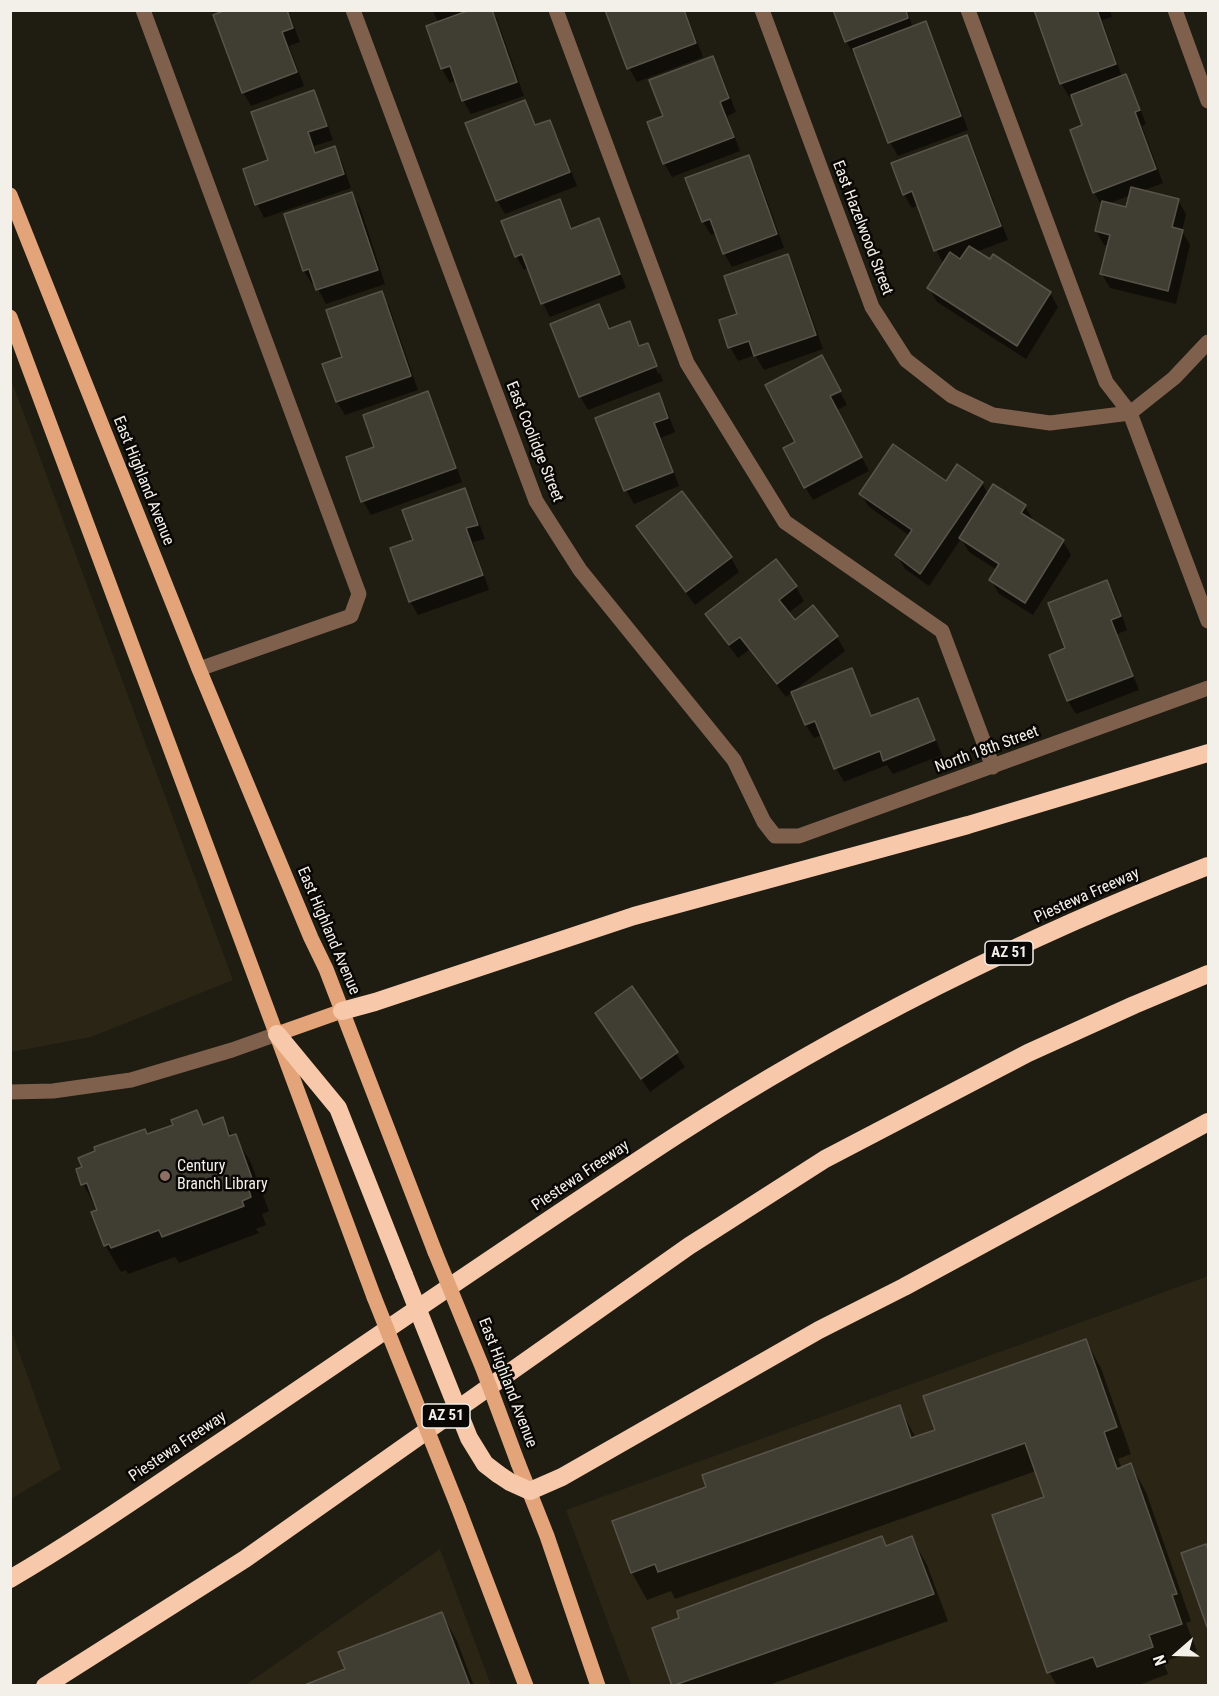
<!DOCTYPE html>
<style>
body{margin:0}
#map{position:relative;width:1219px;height:1696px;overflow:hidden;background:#1f1c12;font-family:"Roboto Condensed",sans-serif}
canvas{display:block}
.frame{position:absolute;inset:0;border:12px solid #f2f0e9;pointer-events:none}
.north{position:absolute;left:1147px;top:1624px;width:60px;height:60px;-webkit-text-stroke:4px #080704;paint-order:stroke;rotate:250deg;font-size:16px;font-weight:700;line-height:24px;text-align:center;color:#f2f0e9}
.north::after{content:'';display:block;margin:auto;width:21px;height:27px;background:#f2f0e9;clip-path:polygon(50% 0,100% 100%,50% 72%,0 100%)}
</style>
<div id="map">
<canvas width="1219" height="1696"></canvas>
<div class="frame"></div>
<div class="north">N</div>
</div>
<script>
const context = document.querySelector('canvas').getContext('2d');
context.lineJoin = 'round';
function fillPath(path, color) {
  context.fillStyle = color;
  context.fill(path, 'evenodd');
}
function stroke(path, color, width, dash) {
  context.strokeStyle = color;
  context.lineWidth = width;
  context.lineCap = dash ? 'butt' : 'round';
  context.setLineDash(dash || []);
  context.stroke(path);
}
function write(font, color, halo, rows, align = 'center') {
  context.font = font + ' "Roboto Condensed",sans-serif';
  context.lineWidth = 5;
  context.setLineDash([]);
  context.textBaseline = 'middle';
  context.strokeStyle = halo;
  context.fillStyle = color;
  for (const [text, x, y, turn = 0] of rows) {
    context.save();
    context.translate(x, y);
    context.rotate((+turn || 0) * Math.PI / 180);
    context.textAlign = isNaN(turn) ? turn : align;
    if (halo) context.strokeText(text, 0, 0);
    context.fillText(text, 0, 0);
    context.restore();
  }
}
fillPath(new Path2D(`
 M 11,379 L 233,980 L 91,1037 L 11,1052 Z
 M 1208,1276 L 1208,1685 L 631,1685 L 566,1510 Z
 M 10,1327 L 61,1469 L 11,1499 L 10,1499 Z
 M 440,1549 L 491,1685 L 244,1686 Z`), '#2a2515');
fillPath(new Path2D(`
 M 230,10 L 288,10 L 300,42 L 289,46 L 304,86 L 251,106 L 243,92 Z
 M 432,10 L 492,10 L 497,19 L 524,96 L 471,114 L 463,100 L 457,80 L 450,83 L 442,69 L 428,27 L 439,23 Z
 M 607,10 L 685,10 L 703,57 L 637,82 L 629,68 Z
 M 835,10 L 907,10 L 913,28 L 925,23 L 933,37 L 968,130 L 898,156 L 890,142 L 856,54 L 854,55 L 846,41 Z
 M 1036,10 L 1110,10 L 1112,17 L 1102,20 L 1122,77 L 1125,76 L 1133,90 L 1146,124 L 1142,126 L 1163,183 L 1142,191 L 1178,200 L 1186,214 L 1182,231 L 1190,245 L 1176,304 L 1110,288 L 1102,274 L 1109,246 L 1104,245 L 1096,231 L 1102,206 L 1094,192 L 1084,126 L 1073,96 L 1069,97 L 1061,83 ZM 1131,195 L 1127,209 L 1107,204 Z
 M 712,58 L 720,71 L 736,112 L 727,116 L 740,151 L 672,177 L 664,163 L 665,117 Z
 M 313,92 L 321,106 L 333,140 L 314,146 L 317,154 L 334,148 L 342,162 L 351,188 L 264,218 L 257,204 L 270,161 Z
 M 524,101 L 537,126 L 549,122 L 557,136 L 577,186 L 505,214 L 497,200 Z
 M 966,137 L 974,150 L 1008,240 L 976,252 L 990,261 L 993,256 L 1050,293 L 1058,307 L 1026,359 L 937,302 L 929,288 L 944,265 L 936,250 L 919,205 L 912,208 L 904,194 Z
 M 748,157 L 756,170 L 784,248 L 732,267 L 724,253 L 717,233 L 711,235 L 703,222 Z
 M 352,194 L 360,207 L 385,284 L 326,304 L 315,283 L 312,284 L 304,271 L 286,215 Z
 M 559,201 L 573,230 L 598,220 L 606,234 L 626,288 L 550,317 L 543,303 L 529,268 L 524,270 L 516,256 Z
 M 787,256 L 795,270 L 823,349 L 764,370 L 755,355 L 738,361 L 730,347 L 739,315 Z
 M 381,293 L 389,306 L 418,390 L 345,415 L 337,402 L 344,358 Z
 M 598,306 L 610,330 L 629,323 L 641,347 L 647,345 L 654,357 L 651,357 L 658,374 L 660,373 L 663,381 L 588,410 L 580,396 Z
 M 829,371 L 847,405 L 837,410 L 869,471 L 813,500 L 805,487 Z
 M 427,393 L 435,407 L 462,482 L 371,515 L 363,501 L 376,448 Z
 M 658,395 L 666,408 L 675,432 L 661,438 L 679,486 L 634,504 L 626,490 L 597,419 Z
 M 958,466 L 982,483 L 988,494 L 1025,506 L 1033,520 L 1032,521 L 1063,541 L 1071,555 L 1033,615 L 999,594 L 991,580 L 997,570 L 969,552 L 961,539 L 929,586 L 905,569 L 897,555 L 910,536 L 869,507 L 861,494 L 946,483 Z
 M 464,490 L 472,504 L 485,539 L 473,542 L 489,590 L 418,615 L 410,601 L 415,541 Z
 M 681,493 L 731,558 L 739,572 L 695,605 L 646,540 L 638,526 Z
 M 775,561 L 796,587 L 804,601 L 787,614 L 794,622 L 813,607 L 837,637 L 845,651 L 786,697 L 749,650 L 738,658 L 715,628 L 707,615 Z
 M 1107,582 L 1115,596 L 1127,630 L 1117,634 L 1139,690 L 1076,714 L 1068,701 L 1051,655 L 1067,649 Z
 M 851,669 L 859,683 L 872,717 L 917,699 L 925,713 L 942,755 L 893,774 L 887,765 L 844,782 L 836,768 L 822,735 L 814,738 L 806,725 Z
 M 631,988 L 685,1067 L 650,1092 L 597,1013 Z
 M 197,1112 L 205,1126 L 222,1119 L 233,1137 L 235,1136 L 251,1163 L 269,1211 L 262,1214 L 266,1225 L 256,1229 L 259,1233 L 179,1263 L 175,1257 L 128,1274 L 126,1270 L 121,1272 L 105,1245 L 98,1211 L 83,1184 L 147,1135 L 175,1126 Z
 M 1086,1341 L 1101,1368 L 1131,1454 L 1118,1459 L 1122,1469 L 1131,1465 L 1146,1492 L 1191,1621 L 1186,1623 L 1197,1651 L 1163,1662 L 1168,1674 L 1136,1686 L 1109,1686 L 1108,1684 L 1102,1686 L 1057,1686 L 1049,1672 L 1046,1498 L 1036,1471 L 675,1599 L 671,1591 L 647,1600 L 632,1573 L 614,1522 L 708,1488 L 899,1407 L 916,1438 L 937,1431 Z
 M 912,1538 L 927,1565 L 948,1621 L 766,1686 L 674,1686 L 654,1629 Z
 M 1206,1546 L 1208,1551 L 1208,1627 L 1183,1554 Z
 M 442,1614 L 457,1641 L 474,1686 L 306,1686 L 347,1670 Z`), '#0007');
const building = new Path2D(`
 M 226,10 L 287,10 L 293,28 L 282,32 L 297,72 L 242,93 L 213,15 Z
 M 470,10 L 492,10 L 517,82 L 462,101 L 450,66 L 441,69 L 426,26 Z
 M 605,10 L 684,10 L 696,43 L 627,69 Z
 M 833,10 L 906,10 L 908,18 L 845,42 Z
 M 1034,10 L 1097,10 L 1116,64 L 1060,84 Z
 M 926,21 L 961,116 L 888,143 L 853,49 Z
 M 713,56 L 729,98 L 720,102 L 734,137 L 663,164 L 647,122 L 663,116 L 649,80 Z
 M 1126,74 L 1140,110 L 1135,112 L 1156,169 L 1093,193 L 1070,130 L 1082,125 L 1071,95 Z
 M 314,90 L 327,126 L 308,132 L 315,153 L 335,146 L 344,174 L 255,205 L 243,169 L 268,160 L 251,112 Z
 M 525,100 L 535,125 L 550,120 L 570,172 L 496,201 L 465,123 Z
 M 967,135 L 1001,226 L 934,251 L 912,191 L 903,195 L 891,163 Z
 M 749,155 L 777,234 L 723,254 L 710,219 L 702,222 L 685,178 Z
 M 1131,187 L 1179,199 L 1172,227 L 1183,230 L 1168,291 L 1100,274 L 1110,235 L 1095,231 L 1102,201 L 1126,207 Z
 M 352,192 L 378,270 L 316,290 L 309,269 L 303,271 L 284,214 Z
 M 560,199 L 571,229 L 599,218 L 620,274 L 541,304 L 522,254 L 515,257 L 501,221 Z
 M 969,246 L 990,259 L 993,254 L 1051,292 L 1017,346 L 927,288 L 950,252 L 960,259 Z
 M 788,254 L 816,335 L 754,356 L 749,341 L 728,348 L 719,320 L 737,314 L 724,276 Z
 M 382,291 L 411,376 L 336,402 L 322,364 L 342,357 L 326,310 Z
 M 599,304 L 609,329 L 630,321 L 639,346 L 648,343 L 657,366 L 579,397 L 550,324 Z
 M 822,355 L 841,391 L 830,396 L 862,457 L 804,488 L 783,448 L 795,442 L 765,385 Z
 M 428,391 L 456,468 L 361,502 L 346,457 L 374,447 L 363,415 Z
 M 659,393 L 668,418 L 654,423 L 673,472 L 624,491 L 595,418 Z
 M 893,444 L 946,481 L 957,464 L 983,482 L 920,574 L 895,555 L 912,530 L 859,494 Z
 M 993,484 L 1026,505 L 1021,513 L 1064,540 L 1025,603 L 989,580 L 999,564 L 959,538 Z
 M 465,488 L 478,525 L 466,528 L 483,575 L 409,602 L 390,548 L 413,540 L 402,510 Z
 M 682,491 L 732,557 L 686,592 L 636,526 Z
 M 776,559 L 797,586 L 779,600 L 795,620 L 813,605 L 838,636 L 777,684 L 740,637 L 729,645 L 705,614 Z
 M 1107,580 L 1121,616 L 1111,620 L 1133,676 L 1067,701 L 1049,655 L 1065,648 L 1048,603 Z
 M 852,668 L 871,716 L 918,698 L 935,740 L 883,761 L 880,751 L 834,769 L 815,721 L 805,725 L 791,692 Z
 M 632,986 L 678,1052 L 641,1079 L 595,1013 Z
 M 197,1110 L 203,1125 L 223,1117 L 229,1136 L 236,1134 L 254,1184 L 248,1187 L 251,1197 L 242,1201 L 244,1206 L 162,1237 L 159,1230 L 111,1248 L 109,1244 L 104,1246 L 91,1212 L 97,1210 L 87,1183 L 81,1185 L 76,1169 L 82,1167 L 78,1158 L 95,1151 L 94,1147 L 145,1129 L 147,1134 L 173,1125 L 171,1120 Z
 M 1086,1339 L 1117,1427 L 1104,1432 L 1117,1469 L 1131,1463 L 1177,1594 L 1172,1595 L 1182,1624 L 1149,1635 L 1153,1647 L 1097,1667 L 1093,1657 L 1047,1673 L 992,1515 L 1044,1497 L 1025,1443 L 658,1572 L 655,1564 L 631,1573 L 612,1521 L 706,1487 L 702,1475 L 900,1405 L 911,1438 L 935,1430 L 923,1396 Z
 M 882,1536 L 886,1546 L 912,1536 L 934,1594 L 672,1686 L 652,1628 L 679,1618 L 677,1611 Z
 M 1206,1544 L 1208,1550 L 1208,1626 L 1207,1627 L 1181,1553 Z
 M 442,1612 L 470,1686 L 302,1686 L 345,1669 L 338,1652 Z`);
fillPath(building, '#403d33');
stroke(building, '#585449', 1.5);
stroke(new Path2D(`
 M 143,10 L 359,594 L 351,616 L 199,669
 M 353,10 L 536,501 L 580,570 L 734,760 L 764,822 L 775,836 L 799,836 L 1208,688
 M 556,10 L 687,363 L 785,522 L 942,631 L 993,767
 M 762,10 L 872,307 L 906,360 L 952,396 L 993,415 L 1050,423 L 1130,413
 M 968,10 L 1106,382 L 1130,413
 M 1175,10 L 1208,101
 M 1208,342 L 1174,378 L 1130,413 L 1208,621
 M 10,1092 L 53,1091 L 131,1080 L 232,1050 L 277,1034`), '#7f604c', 15);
stroke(new Path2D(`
 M 10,195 L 199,669 L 311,938 L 326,969 L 435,1252
 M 10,317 L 374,1297
 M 277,1034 L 342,1011
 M 518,1463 L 547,1536 L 598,1686
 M 458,1507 L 526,1686`), '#e4a479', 15);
stroke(new Path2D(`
 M 342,1011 L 375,1002 L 634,916 L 968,825 L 1208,753
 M 277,1034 L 338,1108 L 404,1275
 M 498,1474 L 510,1482 L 530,1491 L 562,1477 L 819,1330 L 904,1287 L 1208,1122
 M 10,1579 C 87,1534 160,1482 234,1433 C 381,1334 528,1232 677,1135 C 841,1029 1026,936 1208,866
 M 45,1686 L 245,1559 L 689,1246 L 825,1159 L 1028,1053 L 1134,1005 L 1208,974`), '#f7c8a9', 18);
stroke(new Path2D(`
 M 435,1252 L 483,1369 L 518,1463
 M 374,1297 L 458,1507`), '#e4a479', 15);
stroke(new Path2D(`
 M 404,1275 L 469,1438 L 485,1464 L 498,1474`), '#f7c8a9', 18);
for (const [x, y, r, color] of [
 [165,1176,6,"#8d6e63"]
]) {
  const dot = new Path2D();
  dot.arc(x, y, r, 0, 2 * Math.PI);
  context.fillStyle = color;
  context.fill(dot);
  stroke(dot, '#080704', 2);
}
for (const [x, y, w] of [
 [1009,953,48],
 [446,1416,48]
]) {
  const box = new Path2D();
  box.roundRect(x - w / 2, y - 12, w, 24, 4.5);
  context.fillStyle = '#080704';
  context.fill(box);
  stroke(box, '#f2f0e9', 1.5);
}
write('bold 15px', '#f2f0e9', null, [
 ["AZ 51",1009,953],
 ["AZ 51",446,1416]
]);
write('16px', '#f2f0e9', '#080704', [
 ["East Hazelwood Street",862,228,69],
 ["East Coolidge Street",534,442,68],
 ["East Highland Avenue",143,481,68],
 ["North 18th Street",987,750,-20],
 ["Piestewa Freeway",1087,896,-24],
 ["East Highland Avenue",328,931,67],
 ["Piestewa Freeway",581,1176,-34],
 ["East Highland Avenue",507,1383,69],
 ["Piestewa Freeway",178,1447,-34]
]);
write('16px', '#f2f0e9', '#080704', [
 ["Century",177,1167],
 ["Branch Library",177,1185]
], 'left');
</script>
